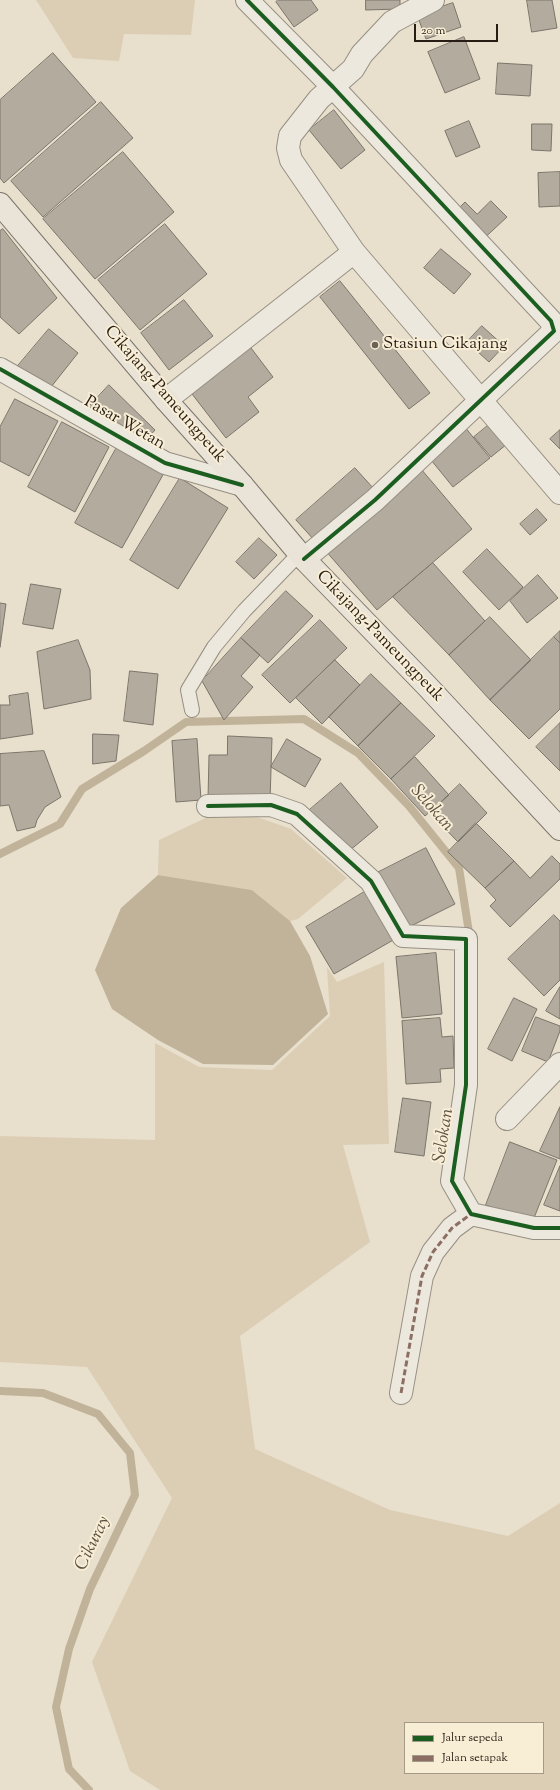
<!DOCTYPE html>
<style>
body{margin:0}
#map{position:relative;width:560px;height:1790px;overflow:hidden;background:#e8dfcc;font-family:"Sorts Mill Goudy",serif}
canvas{display:block}
.legend{position:absolute;left:404px;top:1722px;width:140px;height:52px;box-sizing:border-box;background:#f8edd5;border:1px solid #a49a88;margin:0;padding:5px 7px;list-style:none;font-size:12px;color:#271d15}
.legend li{display:flex;align-items:center;gap:8px;height:20px}
.legend b{width:20px;border:1px solid #a49a88}
.scale{position:absolute;left:414px;top:24px;width:84px;height:18px;box-sizing:border-box;border:2px solid #271d15;border-top:0;padding-left:5px;font-size:12px;line-height:14px;white-space:nowrap;color:#271d15;-webkit-text-stroke:3px #f8edd5;paint-order:stroke}
</style>
<div id="map">
<canvas width="560" height="1790"></canvas>
<ul class="legend">
<li><b style="height:5px;background:#1b5e20"></b>Jalur sepeda</li>
<li><b style="height:5px;background:#8d6e63"></b>Jalan setapak</li>
</ul>
<div class="scale">20 m</div>
</div>
<script>
const context = document.querySelector('canvas').getContext('2d');
context.lineJoin = 'round';
function fillPath(path, color) { context.fillStyle = color; context.fill(path, 'evenodd'); }
function stroke(path, color, width, dash) { context.strokeStyle = color; context.lineWidth = width; context.lineCap = dash ? 'butt' : 'round'; context.setLineDash(dash || []); context.stroke(path); }
function drawText(font, color, halo, rows, align = 'center') {
  context.font = font + ' "Sorts Mill Goudy",serif'; context.lineWidth = 4; context.setLineDash([]); context.textBaseline = 'middle'; context.strokeStyle = halo; context.fillStyle = color; for (const [text, x, y, turn = 0] of rows) {
    context.save(); context.translate(x, y); context.rotate((+turn || 0) * Math.PI / 180); context.textAlign = isNaN(turn) ? turn : align; if (halo) context.strokeText(text, 0, 0); context.fillText(text, 0, 0); context.restore();
  }
}
const green = new Path2D(`
 M36 0H195L191 35 124 34 119 61 73 58Z
 M229 807 291 829 347 878 298 919 290 921 252 890 158 875 159 840Z
 M384 962 389 1144 343 1145 370 1242 240 1336 255 1449 390 1510 508 1536 560 1503V1790H160L130 1771 92 1662 172 1498 87 1367 0 1362V1136L155 1140V1043L199 1067 272 1070 330 1016 327 967 337 982ZM405 1723H543V1773H405Z`);
const water = new Path2D(`
 M158 875 252 890 290 921 310 956 328 1014 273 1065 203 1064 158 1040 112 1009 95 970 121 908Z`);
const stream = new Path2D(`
 M0 854 60 824 82 789 144 751 186 722 304 719 358 753 409 806 459 868 470 939
 M0 1391 43 1393 98 1414 130 1453 135 1495 90 1589 69 1649 56 1707 69 1769 89 1790`);
const building = new Path2D(`
 M278 0H311L318 10 294 27 276 2Z
 M366 0H400V9L366 10Z
 M527 0H552L557 28 532 32Z
 M453 3 461 27 426 39 417 15Z
 M464 37 480 79 445 93 428 52Z
 M53 53 96 102 4 183 0 178V100Z
 M498 63 532 65 530 96 496 94Z
 M101 102 133 138 43 217 11 181Z
 M334 110 365 150 341 169 309 130Z
 M469 121 480 147 456 157 445 131Z
 M532 124H552L551 151 532 150Z
 M123 152 174 212 95 279 43 219Z
 M560 172V206L539 207 538 173Z
 M491 201 507 217 479 243 453 214 465 202 477 214Z
 M165 224 207 274 140 330 98 280Z
 M3 229 57 298 19 334 0 317V231Z
 M441 249 471 274 454 294 424 268Z
 M340 281 430 393 409 409 320 297Z
 M184 300 213 336 169 370 141 333Z
 M482 326 504 346 489 362 467 342Z
 M49 329 78 353 47 392 17 367Z
 M248 344 273 377 248 397 259 412 226 438 189 390Z
 M109 385 155 430 141 446 87 409Z
 M15 399 58 421 29 476 0 461V427Z
 M62 422 109 447 75 512 28 487Z
 M490 424 507 444 491 457 474 437Z
 M464 426 490 458 453 487 427 455Z
 M560 430V449L550 439Z
 M117 447 164 473 122 548 75 523Z
 M355 468 374 489 315 541 296 520Z
 M421 469 472 529 377 610 325 550Z
 M180 478 228 508 178 589 130 560Z
 M537 509 547 520 530 535 520 524Z
 M259 538 277 555 254 579 236 562Z
 M487 549 523 587 499 610 463 572Z
 M433 563 485 621 449 655 393 597Z
 M538 575 558 598 527 623 510 601Z
 M31 584 61 589 53 629 23 624Z
 M286 591 313 616 268 663 241 638Z
 M0 603 6 604 0 647Z
 M490 617 531 660 490 700 449 655Z
 M320 620 347 648 290 703 262 675Z
 M560 631V643L554 637Z
 M554 637 560 643V709L529 739 490 700Z
 M241 638 260 655 241 676 253 687 224 720 202 681Z
 M78 640 90 670 91 699 44 709 37 652Z
 M335 660 360 685 322 724 296 698Z
 M130 671 158 674 153 725 124 721Z
 M371 674 401 703 358 746 329 717Z
 M28 693 33 734 0 739V705H10L9 696Z
 M401 703 435 736 391 779 358 746Z
 M560 723V771L536 747Z
 M93 734 119 735 116 761 93 764Z
 M228 736 272 738 270 801 208 799 209 755H227Z
 M197 739 201 800 176 802 172 741Z
 M287 739 321 759 305 787 271 767Z
 M44 751 61 797 45 807 37 820 35 827 17 831 9 805 0 806V754Z
 M415 757 449 795 425 816 391 779Z
 M341 783 378 827 343 856 306 813Z
 M460 784 487 813 458 842 430 813Z
 M476 823 514 861 485 888 448 852Z
 M426 848 455 904 403 930 373 875Z
 M552 856 560 864V879L510 927 490 906 496 900 485 888 514 861 530 878Z
 M366 891 395 939 334 974 306 927Z
 M554 915 560 921V980L544 996 508 959Z
 M436 953 442 1014 402 1018 396 957Z
 M560 987V1019L546 1011Z
 M514 998 537 1009 512 1061 488 1049Z
 M536 1017 560 1026V1031L548 1062 522 1051Z
 M440 1018 442 1037 453 1036 454 1068 440 1069 441 1082 406 1084 402 1021Z
 M403 1098 431 1102 424 1156 395 1152Z
 M560 1107V1159L540 1151Z
 M510 1142 557 1160 532 1223 486 1205Z
 M560 1166V1211L544 1205Z`);
const lane = new Path2D(`
 M192 710 188 690 214 647 244 611 300 553`);
const street = new Path2D(`
 M247 0 333 87 551 321 554 331 375 500 304 559
 M433 0 392 22 362 54 353 69 319 99 290 136 288 148 291 160 354 252 560 493
 M0 369 165 463 242 485
 M166 400 354 252
 M208 806 271 805 297 814 371 881 403 936 466 939V1085L452 1181 471 1214 534 1228H560
 M507 1119 560 1064
 M401 1393 422 1276 433 1252 452 1228 471 1214`);
const primary = new Path2D(`
 M0 204 166 400 242 485 304 559 427 686 560 829`);
const quiet = new Path2D(`
 M401 1393 422 1276 433 1252 452 1228 471 1214`);
const cycleway = new Path2D(`
 M247 0 333 87 551 321 554 331 375 500 304 559
 M0 369 165 463 242 485
 M208 806 271 805 297 814 371 881 403 936 466 939V1085L452 1181 471 1214 534 1228H560`);
const markers = [
 [375,345,4,"#6b6155"]
];
const poiNames = [
 ["Stasiun Cikajang",383,345]
];
const streetNames = [
 ["Cikajang-Pameungpeuk",164,395,49],
 ["Pasar Wetan",124,424,30],
 ["Cikajang-Pameungpeuk",379,637,46]
];
const waterNames = [
 ["Selokan",431,809,49],
 ["Selokan",445,1136,-81],
 ["Cikuray",94,1544,-64]
];
fillPath(green, '#dcceb5');
fillPath(water, '#c0b39a');
stroke(stream, '#c0b39a', 8);
fillPath(building, '#b2ab9e');
stroke(building, '#7b756b', 1);
stroke(lane, '#968f83', 16);
stroke(street, '#968f83', 24);
stroke(primary, '#7b756b', 24);
stroke(lane, '#ece8dd', 14);
stroke(street, '#ece8dd', 22);
stroke(primary, '#e9e3d8', 22);
stroke(quiet, '#8d6e63', 3, [6, 3]);
stroke(cycleway, '#1b5e20', 4);
for (const [x, y, r, color] of markers) { const dot = new Path2D(); dot.arc(x, y, r, 0, 2 * Math.PI); context.fillStyle = color; context.fill(dot); stroke(dot, '#f8edd5', 1.5); }
drawText('17px', '#271d15', '#f8edd5', poiNames, 'left');
drawText('17px', '#271d15', '#f8edd5', streetNames);
drawText('italic 18px', '#5d5142', '#f8edd5', waterNames);
</script>
